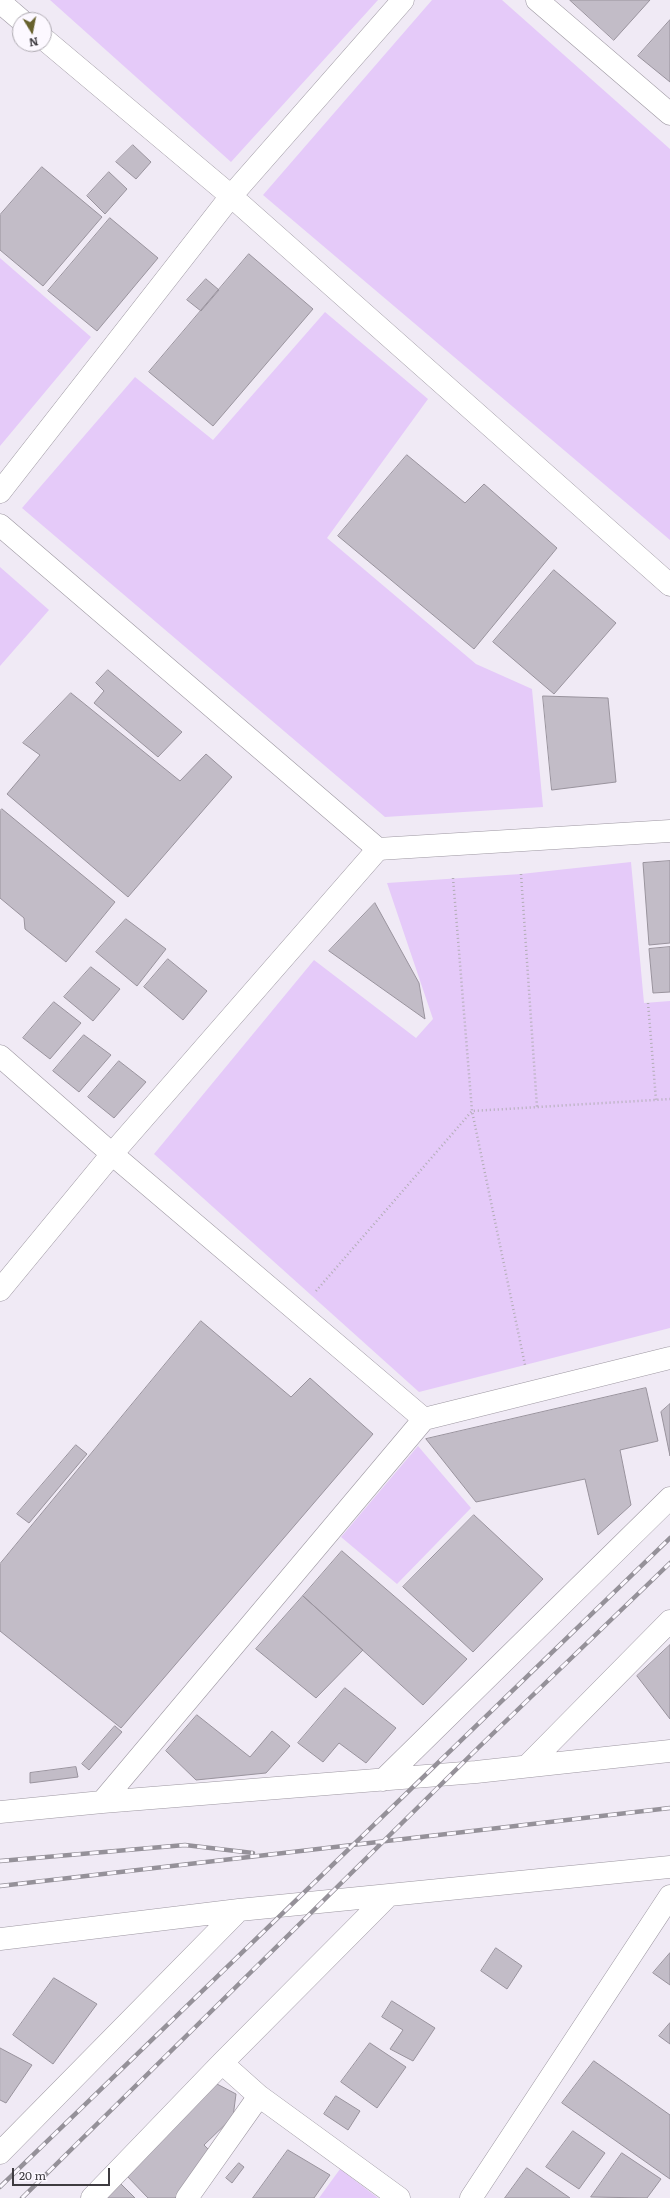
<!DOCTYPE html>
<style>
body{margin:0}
#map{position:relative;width:670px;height:2198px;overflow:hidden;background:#f0eaf5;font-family:Literata,serif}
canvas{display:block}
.north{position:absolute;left:12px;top:12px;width:40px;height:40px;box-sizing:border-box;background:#fcf8ff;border:1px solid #b0acb3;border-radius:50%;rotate:170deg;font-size:11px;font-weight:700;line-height:16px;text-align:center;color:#3e3b40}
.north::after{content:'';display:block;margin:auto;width:14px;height:18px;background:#67612d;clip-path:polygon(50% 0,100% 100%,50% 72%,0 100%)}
.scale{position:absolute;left:12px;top:2168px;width:98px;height:18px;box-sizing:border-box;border:2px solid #3e3b40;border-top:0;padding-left:5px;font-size:12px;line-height:14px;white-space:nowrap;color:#3e3b40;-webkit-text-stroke:3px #fcf8ff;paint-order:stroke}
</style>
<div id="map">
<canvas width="670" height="2198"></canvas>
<div class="north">N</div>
<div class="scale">20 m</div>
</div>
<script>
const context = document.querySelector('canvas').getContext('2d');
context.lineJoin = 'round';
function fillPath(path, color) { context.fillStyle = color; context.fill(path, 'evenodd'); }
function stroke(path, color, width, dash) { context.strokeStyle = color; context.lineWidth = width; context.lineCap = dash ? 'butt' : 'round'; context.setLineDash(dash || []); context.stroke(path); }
const green = new Path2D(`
 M50 0H378L231 162Z
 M432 0H502L670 149V540L263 195Z
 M0 258 91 337 0 446Z
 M325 312 428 399 327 538 476 664 532 689 543 807 385 817 22 508 135 377 213 440Z
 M0 567 49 610 0 666Z
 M631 862 644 1003 670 1001V1328L419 1392 154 1154 314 960 416 1038 433 1019 387 883 521 874Z
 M418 1446 471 1508 397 1584 341 1537Z
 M340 2169 378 2198H319Z`);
const building = new Path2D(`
 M570 0H650L614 40Z
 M670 20V82L638 56Z
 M133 145 151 162 136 179 116 162Z
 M42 167 102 217 43 286 0 250V215Z
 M109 172 127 189 105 214 87 196Z
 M110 218 158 258 97 331 48 291Z
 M249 254 313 309 213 426 149 372Z
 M206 279 219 290 201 311 187 300Z
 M407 455 465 503 484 484 557 548 474 649 338 536Z
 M554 570 616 623 554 694 493 642Z
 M108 670 182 732 158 757 94 703 104 691 96 683Z
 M71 693 180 781 206 754 232 777 128 897 7 794 40 755 23 743Z
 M543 696 608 698 616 782 552 790Z
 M2 809 115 902 66 962 25 929 24 918 0 898V811Z
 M670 861V943L649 945 643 863Z
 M375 903 419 983 425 1019 329 951Z
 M126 919 166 949 137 986 96 952Z
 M670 947V992L653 993 649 949Z
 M168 959 207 991 183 1020 144 987Z
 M91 967 120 989 93 1021 64 997Z
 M54 1002 81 1023 50 1059 23 1038Z
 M84 1035 111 1055 79 1092 53 1071Z
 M119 1061 146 1082 114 1118 88 1097Z
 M201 1321 291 1397 310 1378 373 1434 121 1728 0 1631V1564Z
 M646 1388 658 1441 620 1450 631 1505 598 1535 585 1479 476 1502 426 1439Z
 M670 1404V1456L661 1412Z
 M76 1445 87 1454 29 1523 17 1514Z
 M474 1515 543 1579 473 1652 403 1587Z
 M342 1551 467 1659 423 1705 303 1596Z
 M303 1596 363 1650 316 1698 256 1649Z
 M670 1645V1719L637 1676Z
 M345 1688 396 1728 366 1763 339 1743 323 1762 298 1743Z
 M197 1715 250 1757 272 1731 290 1746 266 1773 196 1780 166 1751Z
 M115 1726 122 1732 89 1770 82 1764Z
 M76 1767 78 1777 30 1783V1773Z
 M496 1948 522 1966 507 1989 481 1971Z
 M670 1953V1985L653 1973Z
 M54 1978 97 2004 53 2064 13 2035Z
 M392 2001 435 2028 413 2061 390 2049 403 2030 382 2017Z
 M670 2023V2044L659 2036Z
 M370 2043 406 2067 377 2108 341 2082Z
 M0 2048 32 2065 6 2103 0 2100Z
 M594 2061 670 2115V2179L562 2103Z
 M215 2083 236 2094 233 2117 204 2145 210 2151 182 2191 175 2198H148L126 2175Z
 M336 2096 360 2111 348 2130 324 2114Z
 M573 2131 605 2153 579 2189 546 2167Z
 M288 2150 330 2175 314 2198H253Z
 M622 2153 661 2179 647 2198 591 2197Z
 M239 2163 244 2167 232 2183 226 2178Z
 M527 2168 570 2198H505Z
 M120 2183 135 2198H107Z`);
const path = new Path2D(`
 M521 874 537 1107
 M453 878 472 1111 525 1365
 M648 1003 656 1100
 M316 1291 472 1111 670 1099`);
const minor = new Path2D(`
 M537 0 670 114
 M0 2 21 20
 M44 39 231 196 670 585
 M0 492 231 196 403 0
 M0 1056 112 1154 424 1419
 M0 1290 112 1154 378 849
 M527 1766 670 1621
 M383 1780 670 1498
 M102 1802 424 1419 670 1358
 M0 1812 102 1802 476 1772 670 1751
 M0 1939 239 1910 670 1867
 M222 2063 259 2096 399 2198
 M0 2153 239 1910
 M92 2198 222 2063 388 1896
 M187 2198 259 2096
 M471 2198 670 1896`);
const tertiary = new Path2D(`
 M0 525 378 849 670 831`);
const rail = new Path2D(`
 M0 1861 185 1845 253 1853
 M0 1886 670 1808
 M0 2187 670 1538
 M22 2198 479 1747 670 1563`);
fillPath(green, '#e5caf9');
fillPath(building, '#c2bcc7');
stroke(building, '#99939d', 1);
stroke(minor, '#9d97a1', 23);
stroke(tertiary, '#9d97a1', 23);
stroke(path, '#b2adb6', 2.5, [1, 3]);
stroke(minor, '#fff', 22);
stroke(tertiary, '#fff', 22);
stroke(rail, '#959199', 4.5);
stroke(rail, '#fcf8ff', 3, [9]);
</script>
